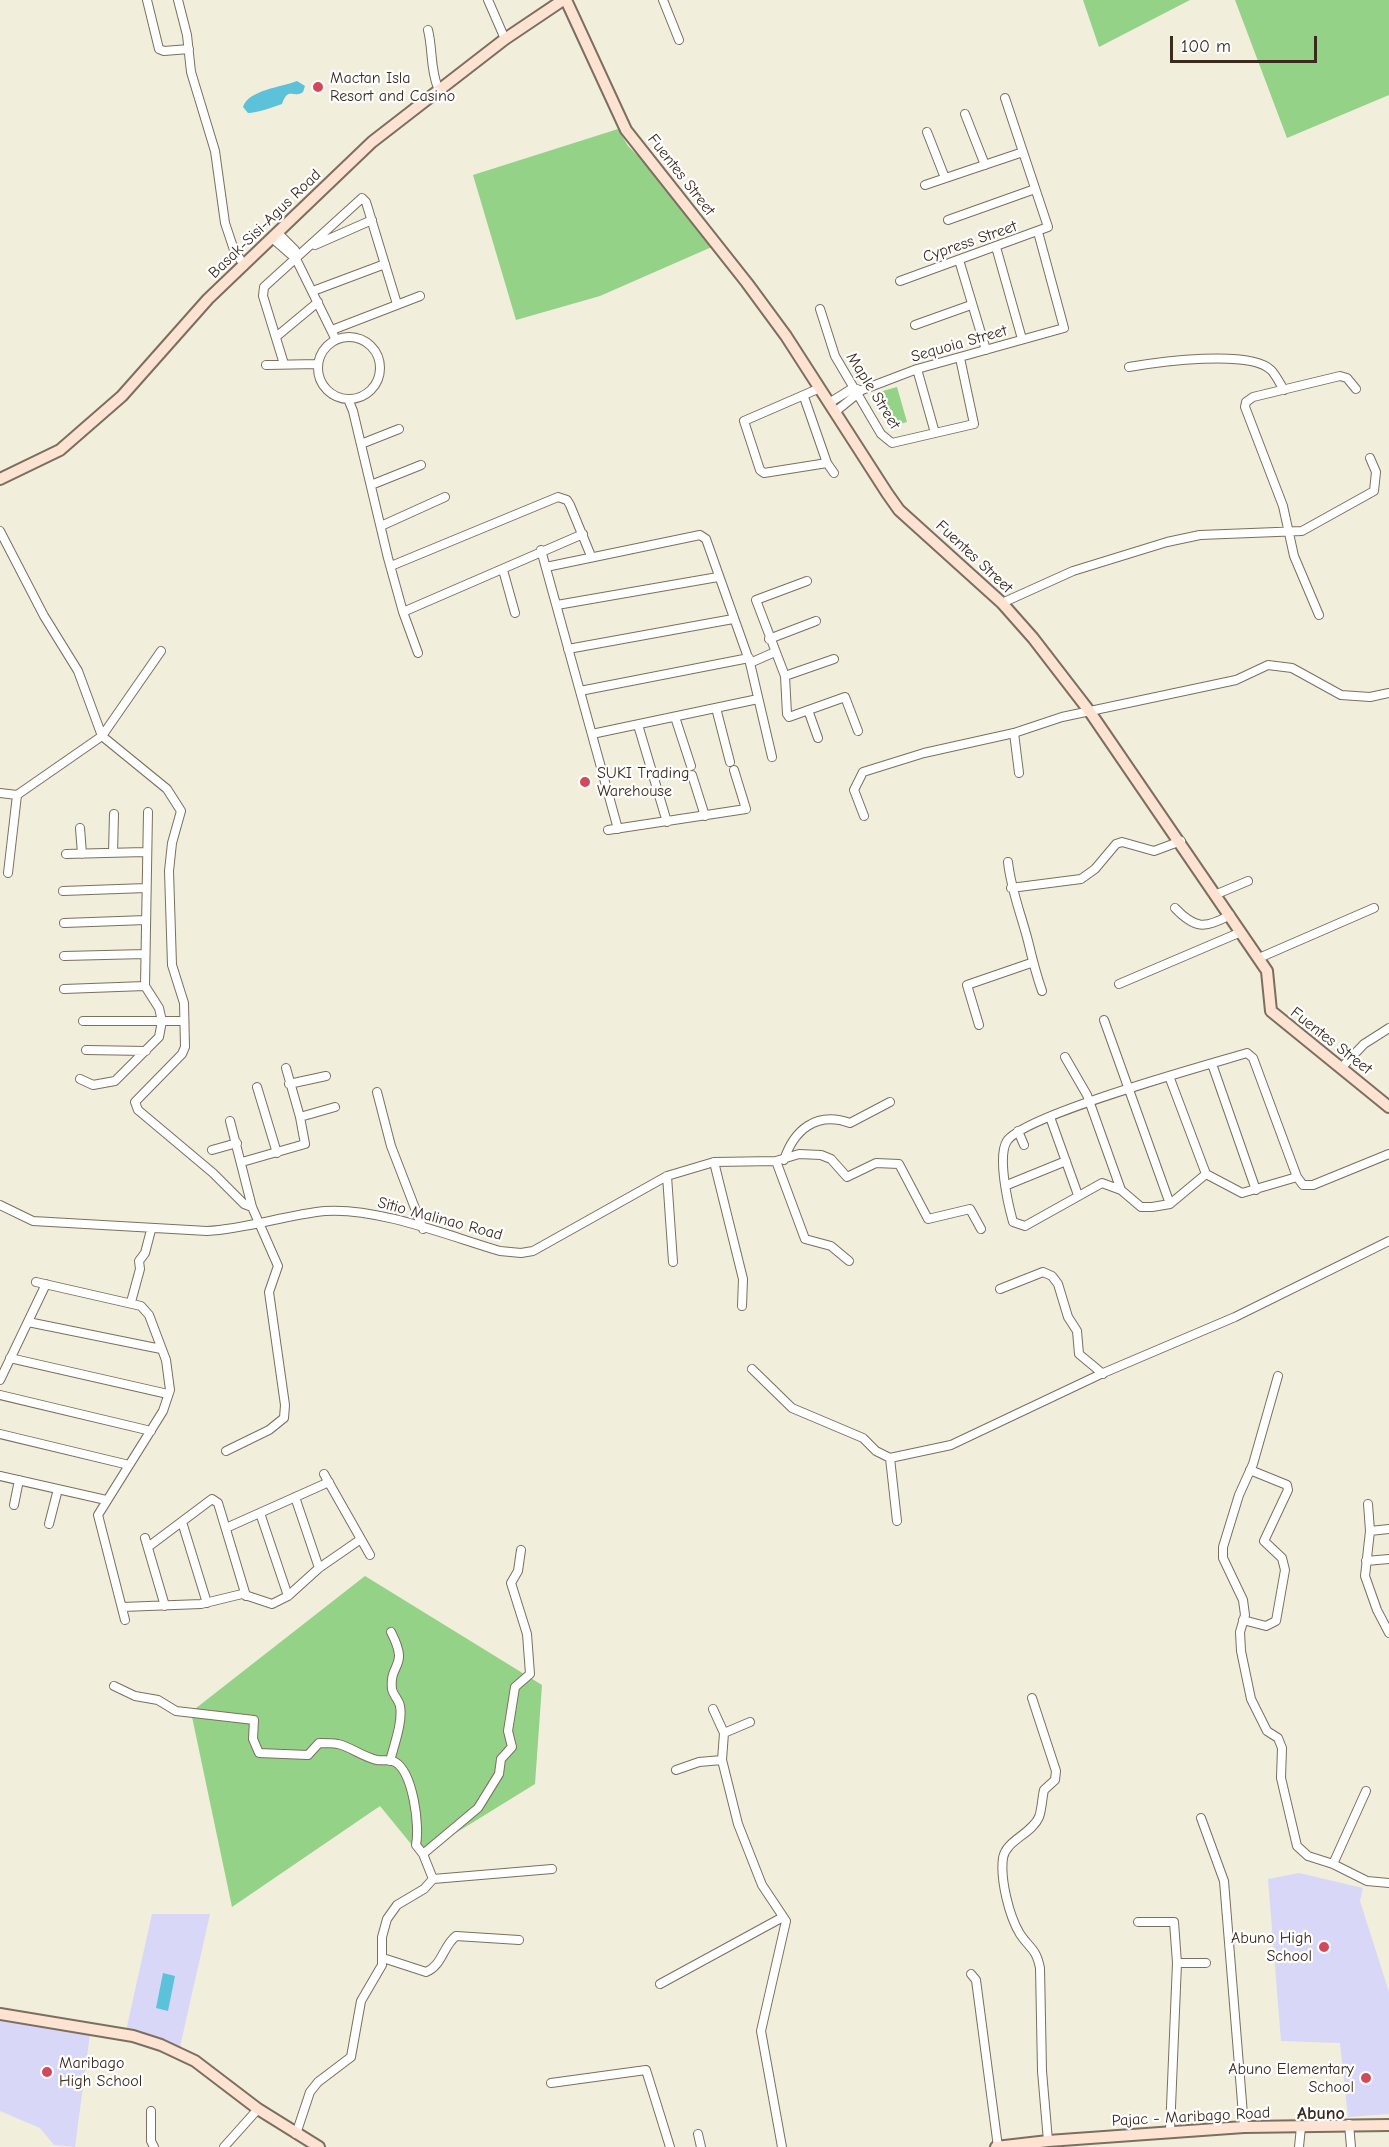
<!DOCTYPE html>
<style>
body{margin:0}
#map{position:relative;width:1389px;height:2147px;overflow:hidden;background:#f1eedb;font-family:"Comic Neue",sans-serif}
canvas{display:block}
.scale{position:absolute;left:1170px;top:36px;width:147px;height:27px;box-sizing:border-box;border:3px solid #3b2a1e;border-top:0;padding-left:8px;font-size:18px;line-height:21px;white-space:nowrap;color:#3b2a1e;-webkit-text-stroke:4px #fff;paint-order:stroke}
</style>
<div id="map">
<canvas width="1389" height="2147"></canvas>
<div class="scale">100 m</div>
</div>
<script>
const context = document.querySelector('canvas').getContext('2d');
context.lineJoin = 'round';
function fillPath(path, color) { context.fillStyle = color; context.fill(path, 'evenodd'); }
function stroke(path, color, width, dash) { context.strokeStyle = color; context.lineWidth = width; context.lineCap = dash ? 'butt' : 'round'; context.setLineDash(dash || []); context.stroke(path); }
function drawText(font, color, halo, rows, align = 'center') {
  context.font = font + ' "Comic Neue",sans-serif'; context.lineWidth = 4.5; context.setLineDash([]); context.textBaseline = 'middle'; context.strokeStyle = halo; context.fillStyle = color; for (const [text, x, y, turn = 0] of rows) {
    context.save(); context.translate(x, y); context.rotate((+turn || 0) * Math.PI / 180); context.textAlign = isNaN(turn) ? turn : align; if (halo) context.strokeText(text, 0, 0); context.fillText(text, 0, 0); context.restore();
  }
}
const built = new Path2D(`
 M1299 1873 1363 1888 1360 1901 1389 1992V2114L1348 2117 1340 2043 1281 2041 1268 1879Z
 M152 1914H210L180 2047 166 2040 126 2031Z
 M0 2019 90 2034 75 2147 54 2145 40 2128 0 2111Z`);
const green = new Path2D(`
 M1083 0H1190L1099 47Z
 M1235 0H1389V95L1287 138Z
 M618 129 628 146 657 175 714 246 600 296 516 320 473 175Z
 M897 387 907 422 889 427 879 392Z
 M365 1576 542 1685 535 1784 420 1855 380 1806 232 1907 191 1712Z`);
const water = new Path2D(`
 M297 81 305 86 303 92C294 99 288 86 282 104 273 107 257 113 248 113L243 107C248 90 282 87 297 81Z
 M163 1973 175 1976 168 2011 156 2008Z`);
const street = new Path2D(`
 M147 0 159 49 164 51 189 49
 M178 0 187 35 191 72 215 151 225 223 234 250 244 265
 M488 0 505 39
 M663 0 679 40
 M428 30C433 50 430 69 438 88
 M965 114 985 165
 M927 132 945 178
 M925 185 1023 152
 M948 220 1035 189
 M278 233 295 250 296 259 336 340
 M272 238 296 259
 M315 245 372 220
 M996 247 1022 339
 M959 260 986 350
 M900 281 1048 227 1005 98
 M313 291 385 264
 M820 309 835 356 881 434 892 443 974 424 960 358
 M915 325 971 305
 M332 330 420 296
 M276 337 318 302
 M318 368a31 31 0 1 1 62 0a31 31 0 1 1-62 0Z
 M284 364 263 296 264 287 362 198 366 202 397 304
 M266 365 318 364
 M1129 367C1158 362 1250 349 1271 370 1276 375 1280 384 1284 390
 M917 369 935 433
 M820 388 744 421 760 470 764 473 827 463
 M804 397 827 463 834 473
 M348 399 353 411 388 558 403 612 418 653
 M829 403 853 388 857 389
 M835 412 862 390 917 369 1064 328 1038 232
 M361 444 399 429
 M371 485 421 465
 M381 526 445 497
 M0 531 44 616 78 671 102 736 167 789 181 811 172 843 169 871 172 965 184 1003 185 1047 182 1054 135 1102 138 1110 213 1173 244 1204 252 1207
 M541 550 618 829
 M391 566 558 497 567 500 570 505 591 556
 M546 567 700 535 706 539 750 663 772 757
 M503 570 515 613
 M807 581 756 600 785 676 787 714 789 717 845 697 858 731
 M1002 603 1073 571 1167 542 1200 535 1302 531 1374 491 1376 472 1370 458
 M557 605 718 577
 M403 612 583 534
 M1319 615 1294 556 1283 506 1245 407 1246 402 1253 397 1340 376 1347 378 1356 389
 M769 639 816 621
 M568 649 733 619
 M750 663 775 652
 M785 676 834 659
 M580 691 749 658
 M716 708 730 762
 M808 710 818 738
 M675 717 691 766
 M638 725 667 822
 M1014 733 1019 773
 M592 734 758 699
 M692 775 705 816
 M0 793 17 795 102 736 161 651
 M864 816 854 790 863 772 924 753 1014 733 1062 717 1236 680 1268 665 1292 668 1341 695 1370 697 1389 693
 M80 828 82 854
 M608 830 746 809 734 770
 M113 853 114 814
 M66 854 145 852
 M1008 862C1011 890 1021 914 1028 941 1032 958 1036 974 1042 991
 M8 873 17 795
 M1011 888 1081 879 1095 869 1116 844 1122 842 1154 851 1181 841
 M63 891 146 888
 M1217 894 1248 881
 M1175 908C1195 929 1205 929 1230 915
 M64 923 146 920
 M64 956 145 954
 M1259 958 1374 908
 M1119 984 1241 932
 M64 989 145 986
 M1104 1020 1170 1204
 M83 1021H184
 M979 1025 967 985 1031 963
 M86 1050 146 1051
 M1065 1057 1087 1095 1121 1190
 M1212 1064 1256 1190
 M1342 1067 1364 1044 1389 1028
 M1169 1076 1206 1174
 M80 1079 93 1085 115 1081 159 1037 162 1021 159 1008 145 986 148 812
 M289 1084 326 1076
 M257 1087 277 1153
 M377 1092 391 1146 423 1229
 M300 1117 335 1107
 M1050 1117 1078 1195
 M1018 1131 1024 1145
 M212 1150 237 1143
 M784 1160C794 1130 816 1111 850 1123L890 1102
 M776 1161 805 1239 831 1246 849 1261
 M242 1162 305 1144 300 1117 286 1068
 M714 1162 743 1279 742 1306
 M667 1176 673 1262
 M1297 1177 1242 1193 1206 1174 1170 1204 1152 1207H1141L1121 1190 1102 1183 1025 1226 1013 1222C1008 1204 997 1156 1007 1141 1024 1115 1207 1065 1247 1053L1253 1058 1297 1177 1303 1185H1313L1389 1154
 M1007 1185 1066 1161
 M0 1205 33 1221 207 1231C247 1229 285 1215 325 1211 377 1207 449 1236 500 1251L521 1253 533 1251 667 1176 714 1162 776 1161 799 1154 821 1155 831 1159 847 1177 876 1163 899 1164 928 1219 970 1209 981 1229
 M36 1282 141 1306 149 1315 166 1360 170 1390 163 1411 98 1515 125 1620
 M1000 1289 1043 1272 1052 1276 1058 1284 1068 1317 1077 1331 1079 1354 1103 1374
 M131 1302 140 1269 139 1261 145 1253 151 1230
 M28 1322 161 1349
 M10 1358 168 1394
 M752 1369 792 1408 863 1438 876 1451 890 1458 951 1445 1101 1374 1235 1317 1389 1241
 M1278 1376 1253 1464 1239 1495 1223 1547V1558L1243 1600 1245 1615 1240 1632 1241 1651 1251 1699 1267 1731 1278 1738 1282 1748 1281 1778 1297 1846 1308 1856 1333 1864 1367 1881 1389 1883
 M0 1380 46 1284
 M0 1395 151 1431
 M0 1434 129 1465
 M226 1451 269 1430 284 1418 285 1405 269 1292 278 1266 252 1207 230 1121
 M890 1458 897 1521
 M324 1474 370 1555
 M0 1476 106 1500
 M295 1497 319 1568
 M1368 1504 1370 1531 1365 1576 1377 1610 1389 1633
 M14 1505 19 1480
 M260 1513 288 1596
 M182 1522 207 1603
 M49 1524 58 1489
 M226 1528 329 1482
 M1370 1531 1389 1529
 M145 1538 165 1606
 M148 1547 212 1499 218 1503 246 1596
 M1366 1561 1389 1559
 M122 1607 201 1604 242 1594 272 1604 288 1596 319 1568 361 1539
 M1243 1620 1266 1626 1276 1621 1285 1570 1282 1558 1264 1541 1288 1490 1287 1485 1250 1470
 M114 1686 135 1696 158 1700 176 1711 254 1720 253 1739 259 1753 308 1755 319 1743C325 1743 332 1743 338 1744 351 1747 363 1757 377 1760 382 1761 390 1759 395 1762 413 1772 420 1826 416 1845L423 1854
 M1032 1698 1056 1771 1055 1780 1044 1790C1042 1798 1042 1809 1039 1817 1032 1834 1006 1840 1003 1858 1000 1879 1009 1916 1020 1934 1030 1949 1036 1948 1040 1968L1042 2071 1048 2141
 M713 1709 724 1733 722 1760 738 1824 762 1885 786 1921 761 2031 782 2147
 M724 1733 750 1722
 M390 1761C394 1745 403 1722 400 1706 399 1700 393 1695 392 1689 389 1661 410 1669 391 1632
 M676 1770 699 1762 722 1760
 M1201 1818 1224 1881 1244 2127
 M1333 1864 1366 1791
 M433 1879 423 1854 478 1808 499 1774 501 1759 512 1747 508 1731 515 1687 530 1674 527 1634 511 1583 518 1571 521 1550
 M1138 1922H1174L1177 1963 1170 2131
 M383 1958 426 1972C442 1966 443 1946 456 1936L519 1940
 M1177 1963H1206
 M971 1974 976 1980 998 2147
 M660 1984 783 1917
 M551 2083 646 2070 670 2147
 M151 2111V2141L154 2147
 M1349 2124 1351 2147
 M296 2134 310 2092 318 2082 351 2057 361 2001 382 1965V1937L387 1919 397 1905 424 1889 433 1879 552 1869
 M698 2134 701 2147
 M224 2147 258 2109
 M1299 2147 1301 2127`);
const secondary = new Path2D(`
 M566 0 626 130 747 283 786 336 887 493 899 510 1002 603 1033 638 1090 712 1267 971 1271 1011 1389 1107
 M0 479 60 450 122 396 208 299 372 142 505 39 563 0
 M0 2014 133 2036 161 2045 195 2061 258 2109 319 2147
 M996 2147 1048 2141 1244 2127 1389 2125`);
const markers = [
 [318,87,6,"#d1495b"],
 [585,782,6,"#d1495b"],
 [1324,1947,6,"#d1495b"],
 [47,2072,6,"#d1495b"],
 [1366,2078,6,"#d1495b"]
];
const poiNames = [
 ["Mactan Isla",330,78],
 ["Resort and Casino",330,96],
 ["SUKI Trading",597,773],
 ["Warehouse",597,791],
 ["Abuno High",1312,1938,"right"],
 ["School",1312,1956,"right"],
 ["Maribago",59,2063],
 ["High School",59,2081],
 ["Abuno Elementary",1354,2069,"right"],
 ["School",1354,2087,"right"]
];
const streetNames = [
 ["Fuentes Street",681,175,52],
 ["Basak-Sisi-Agus Road",265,224,-44],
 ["Cypress Street",970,242,-19],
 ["Sequoia Street",959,344,-16],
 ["Maple Street",873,391,58],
 ["Fuentes Street",974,557,43],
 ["Fuentes Street",1331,1041,38],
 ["Sitio Malinao Road",440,1219,15],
 ["Pajac - Maribago Road",1191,2117,-3]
];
const neighbourhoodNames = [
 ["Abuno",1321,2114]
];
fillPath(built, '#d8d7f8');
fillPath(green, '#94d287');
fillPath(water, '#5cc2d9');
stroke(street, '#7b6f60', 10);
stroke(secondary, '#7b6f60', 14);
stroke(street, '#fff', 8);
stroke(secondary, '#fee3d2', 10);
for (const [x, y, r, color] of markers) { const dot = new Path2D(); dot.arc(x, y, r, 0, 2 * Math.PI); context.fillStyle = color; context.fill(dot); stroke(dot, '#fff', 2); }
drawText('16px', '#3b2a1e', '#fff', poiNames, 'left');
drawText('16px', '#3b2a1e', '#fff', streetNames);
drawText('bold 18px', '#3b2a1e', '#fff', neighbourhoodNames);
</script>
